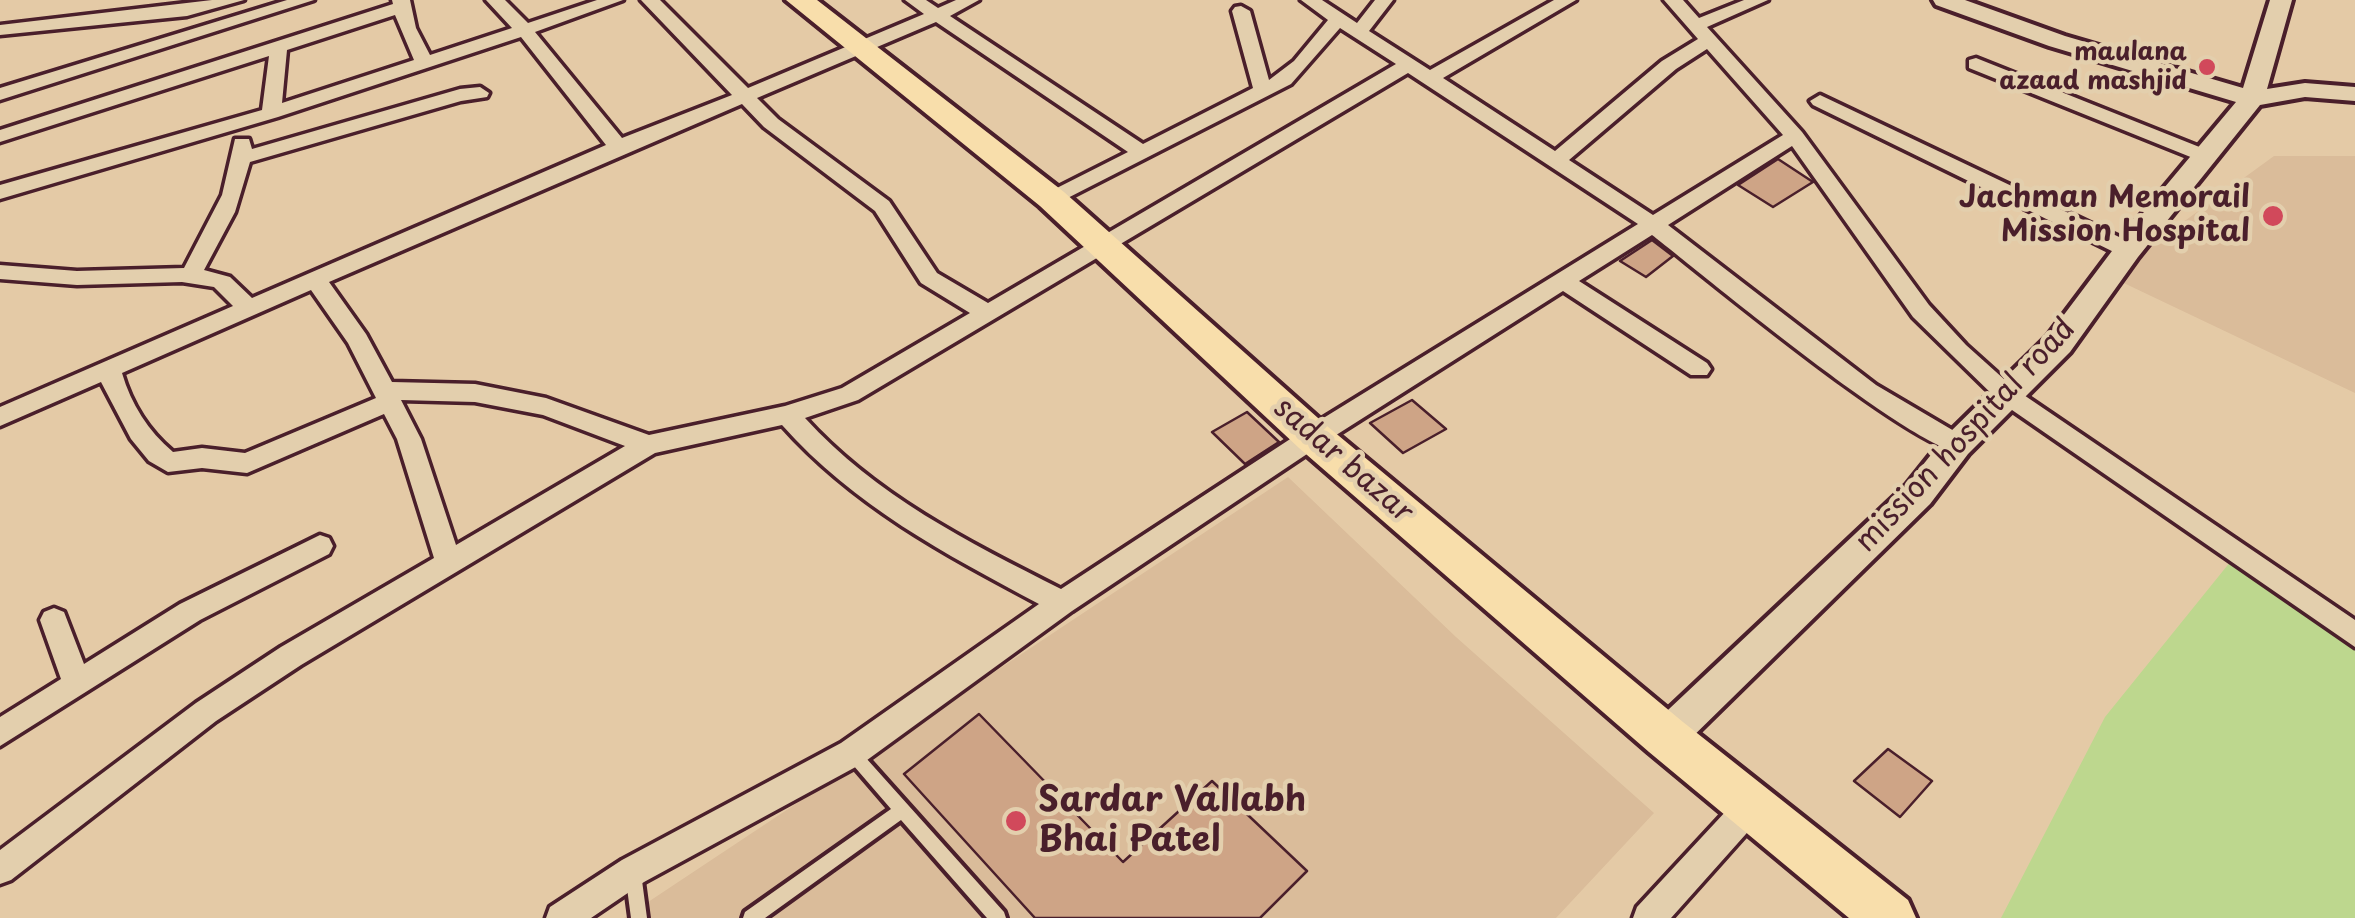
<!DOCTYPE html>
<style>
body{margin:0}
canvas{display:block;background:#e4caa6}
</style>
<canvas width="2355" height="918"></canvas>
<script>
const context = document.querySelector('canvas').getContext('2d');
context.lineJoin = 'round';
function fillPath(path, color) { context.fillStyle = color; context.fill(path, 'evenodd'); }
function stroke(path, color, width, dash) { context.strokeStyle = color; context.lineWidth = width; context.lineCap = dash ? 'butt' : 'round'; context.setLineDash(dash || []); context.stroke(path); }
function drawText(font, color, halo, rows, align = 'center') {
  context.font = font + ' "Playpen Sans",sans-serif'; context.lineWidth = 9; context.setLineDash([]); context.textBaseline = 'middle'; context.strokeStyle = halo; context.fillStyle = color; for (const [text, x, y, turn = 0] of rows) {
    context.save(); context.translate(x, y); context.rotate((+turn || 0) * Math.PI / 180); context.textAlign = isNaN(turn) ? turn : align; if (halo) context.strokeText(text, 0, 0); context.fillText(text, 0, 0); context.restore();
  }
}
const built = new Path2D(`
 M2274 156H2355V393L2109 276Z
 M1288 477 1456 637 1654 813 1556 918H624Z`);
const green = new Path2D(`
 M2235 556 2355 631V918H2001L2105 717Z`);
const building = new Path2D(`
 M1778 159 1813 182 1773 207 1738 185Z
 M1652 240 1673 256 1646 277 1620 261Z
 M1412 400 1446 429 1403 453 1370 423Z
 M1247 412 1279 442 1245 464 1212 432Z
 M979 714 1123 862 1212 781 1307 871 1260 918H1035L904 774Z
 M1888 749 1932 781 1900 817 1854 781Z`);
const service = new Path2D(`
 M852 746 857 748 1004 912 1006 918H987L901 820 765 918H743L745 912 891 809 847 758 845 753 847 748Z
 M633 865 639 868 641 873 647 918H631L625 873 627 868Z`);
const minor = new Path2D(`
 M212 0H244L187 16 0 35V25Z
 M287 0H314L0 100V88Z
 M392 0H410L416 28 430 55 512 28 486 0H505L528 23 597 0H623L535 32 622 138 732 95 641 0H660L748 88 924 14 905 0H926L938 8 956 0H979L950 16 1143 144 1253 88 1232 11 1235 7 1241 6 1250 11 1269 80 1294 61 1328 20 1301 0H1322L1357 23 1375 0H1393L1369 31 1430 70 1554 0H1576L1443 78 1555 151 1662 61 1698 39 1664 0H1683L1699 18 1744 0H1768L1707 27 1802 132 1929 305 1966 345 2015 389 2355 620V647L1999 401 1913 317 1792 146 1668 225 1876 385 1966 438 1969 445 1966 452C1928 463 1695 268 1652 235L1579 281 1707 363 1711 369 1707 375H1691L1563 291 1322 444 1072 611 863 763 644 882 591 918H546L550 907 622 860 841 743 1039 604C945 554 854 506 782 425L655 453 301 665 216 721 11 880 0 884V850L196 703 281 647 434 558 397 439 384 414 247 473 202 468 168 472 149 461 131 439 101 382 0 426V407L233 306 214 287 182 282 77 285 0 279V265L77 271 184 268 222 195 235 139H249L252 149 460 89 480 87 489 93 487 97 461 101 250 162 235 212 204 270 230 277 252 298 606 145 521 37 278 117 0 199V185L262 110 269 56 0 142V130L393 4ZM395 15 414 60 282 103 287 50ZM936 22 1128 152 1045 194 1042 199 1045 204 1052 206 1291 84 1340 28 1396 64 988 303 937 273 889 201 778 119 757 98ZM1707 49 1783 135 1653 215 1569 160 1676 69ZM1408 73 1638 224 1304 430 1061 589C968 542 876 496 805 418L858 400ZM742 104 764 127 875 211 921 283 970 313 842 388 785 406 649 435 546 398 475 384 392 382 366 334 329 282ZM311 290 348 343 376 398 245 453 202 448 173 452C148 431 131 404 122 373ZM401 400 475 402 543 415 625 446 456 545 421 439Z
 M1976 58 2212 152 2215 156 2205 162 2198 160 1969 68V60Z
 M1820 95 2136 245 2139 250 2136 255H2120L1813 105 1810 101Z
 M320 535 329 538 333 546 329 554 200 620 0 746V717L61 679 40 620 44 612 54 608 64 612 84 664 180 604Z
 M1751 792 1762 796 1766 806 1762 816 1671 918H1633L1637 907 1740 796Z`);
const tertiary = new Path2D(`
 M1933 0H1965L2065 36 2243 88 2270 0H2292L2267 89 2305 83 2355 87V101L2305 97 2260 105 2138 257 2070 352 1968 454 1930 504 1680 749 1666 754 1652 749 1647 737 1652 725 1906 486 1946 436 2048 336 2118 243 2236 102 2049 46 1936 5Z`);
const primary = new Path2D(`
 M786 0H817L1064 192 1327 426 1683 722 1908 900 1916 918H1849L1649 752 1299 448 1040 206Z`);
const markers = [
 [2207,67,10,"#d1495b"],
 [2273,216,12,"#d1495b"],
 [1016,821,12,"#d1495b"]
];
const farPoinames = [
 ["maulana",2187,53],
 ["azaad mashjid",2187,82]
];
const poiNames = [
 ["Jachman Memorail",2250,199],
 ["Mission Hospital",2250,233]
];
const streetNames = [
 ["mission hospital road",1966,436,-47],
 ["sadar bazar",1343,461,41]
];
const nearPoinames = [
 ["Sardar Vallabh",1038,801],
 ["Bhai Patel",1038,841]
];
fillPath(built, '#dabc9a');
fillPath(green, '#bdd78e');
fillPath(building, '#cea486');
stroke(building, '#4a1f2b', 2.5);
stroke(service, '#4a1f2b', 8);
stroke(minor, '#4a1f2b', 7);
stroke(tertiary, '#4a1f2b', 8);
stroke(primary, '#4a1f2b', 8);
fillPath(service, '#e3cfad');
fillPath(minor, '#e3cfad');
fillPath(tertiary, '#e3cfad');
fillPath(primary, '#f8deab');
for (const [x, y, r, color] of markers) { const dot = new Path2D(); dot.arc(x, y, r, 0, 2 * Math.PI); context.fillStyle = color; context.fill(dot); stroke(dot, '#e3cfad', 4); }
drawText('bold 25px', '#4a1f2b', '#e3cfad', farPoinames, 'right');
drawText('bold 30px', '#4a1f2b', '#e3cfad', poiNames, 'right');
drawText('30px', '#4a1f2b', '#e3cfad', streetNames);
drawText('bold 35px', '#4a1f2b', '#e3cfad', nearPoinames, 'left');
</script>
